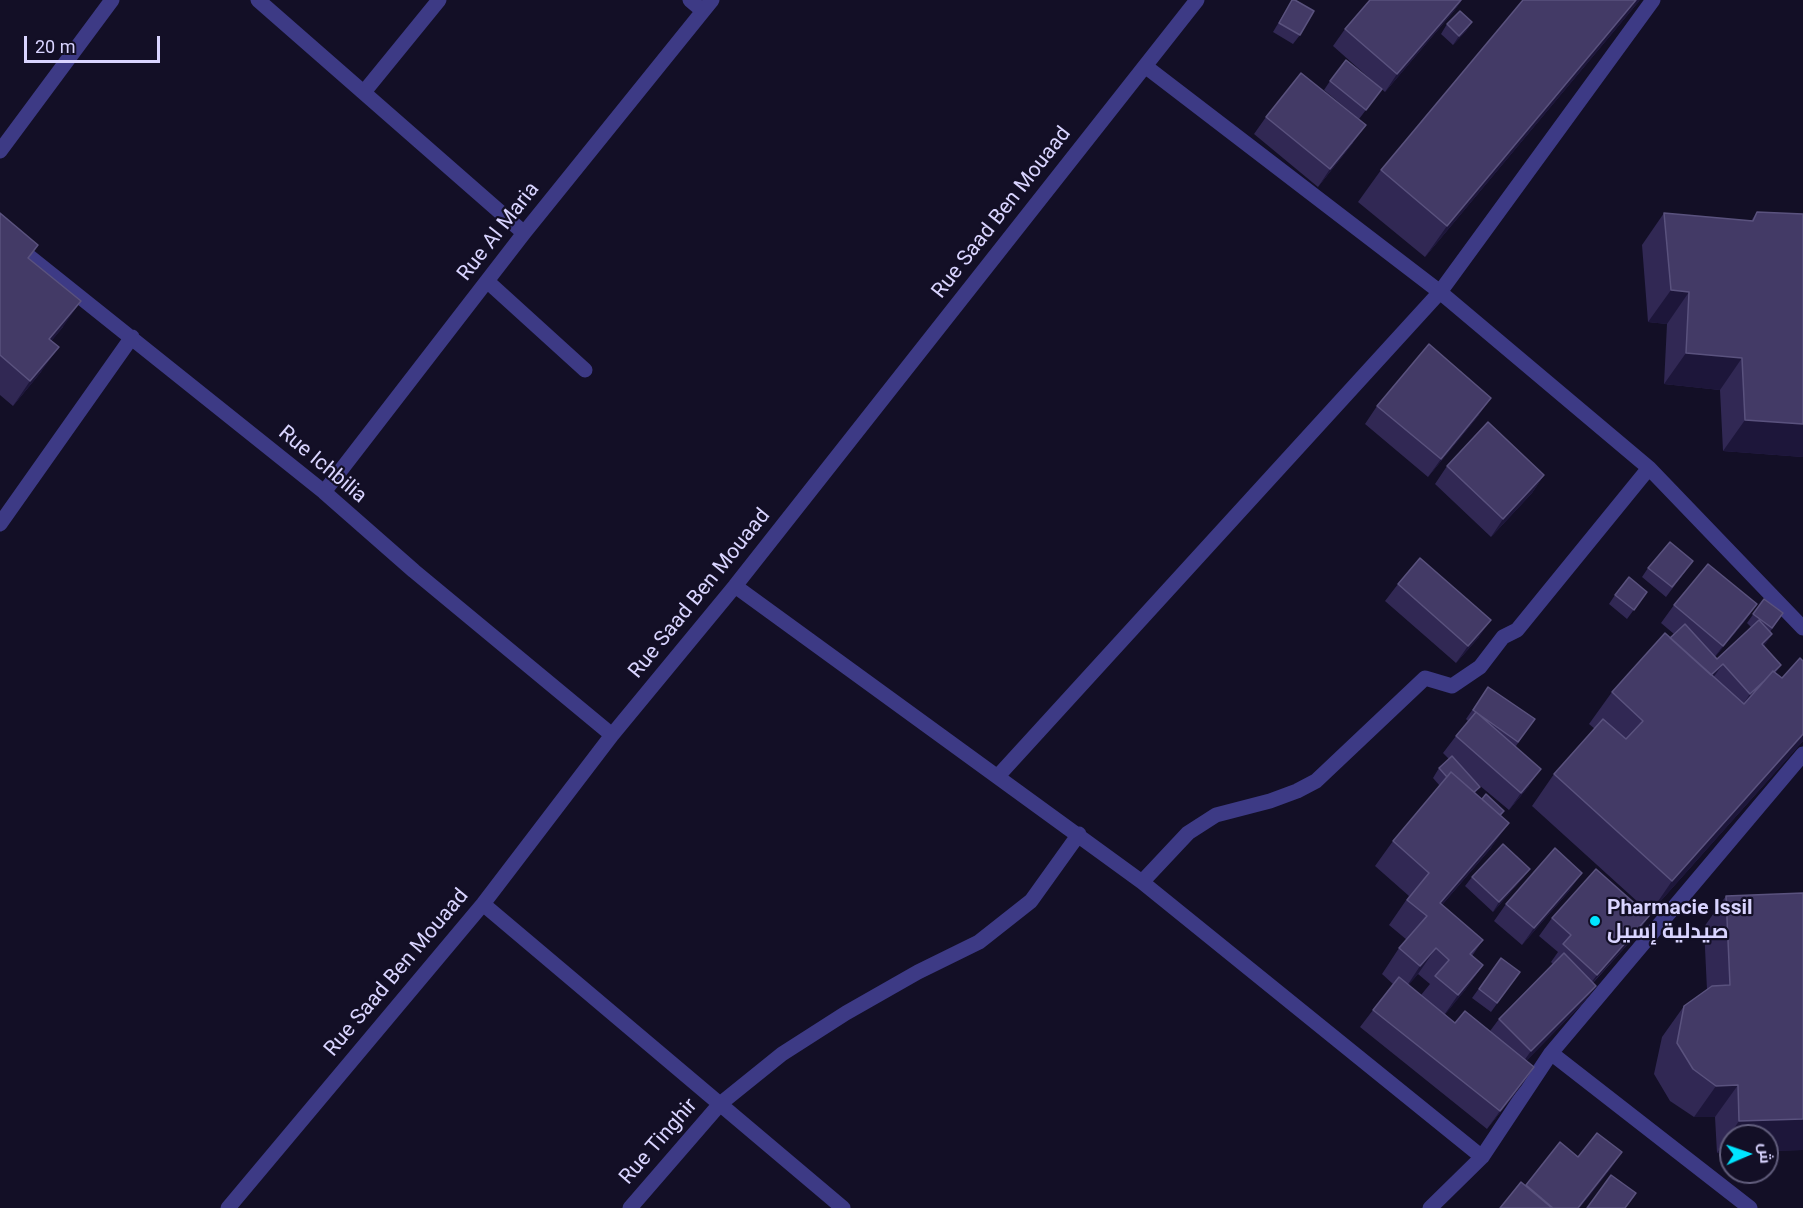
<!DOCTYPE html>
<meta charset="utf-8">
<style>
body{margin:0}
#map{position:relative;width:1803px;height:1208px;overflow:hidden;background:#130f26;font-family:Roboto,Cairo,sans-serif}
canvas{display:block}
.north{position:absolute;left:1719px;top:1124px;width:60px;height:60px;box-sizing:border-box;background:#130f26;border:2px solid #625e7d;border-radius:50%;rotate:88deg;font-size:16px;font-weight:700;line-height:24px;text-align:center;color:#d9d4ff}
.north::after{content:'';display:block;margin:auto;width:21px;height:27px;background:#00e5ff;clip-path:polygon(50% 0,100% 100%,50% 72%,0 100%)}
.scale{position:absolute;left:24px;top:36px;width:136px;height:27px;box-sizing:border-box;border:3px solid #d9d4ff;border-top:0;padding-left:8px;font-size:18px;line-height:21px;white-space:nowrap;color:#d9d4ff;-webkit-text-stroke:4px #130f26;paint-order:stroke}
</style>
<div id="map">
<canvas width="1803" height="1208"></canvas>
<div class="north">ش</div>
<div class="scale">20 m</div>
</div>
<script>
const context = document.querySelector('canvas').getContext('2d');
context.lineJoin = 'round';
function stroke(path, color, width, dash) { context.strokeStyle = color; context.lineWidth = width; context.lineCap = dash ? 'butt' : 'round'; context.setLineDash(dash || []); context.stroke(path); }
function fillPath(path, color) { context.fillStyle = color; context.fill(path, 'evenodd'); }
function drawText(font, color, halo, rows, align = 'center') {
  context.font = font + ' Roboto,Cairo,sans-serif'; context.lineWidth = 4.5; context.setLineDash([]); context.textBaseline = 'middle'; context.strokeStyle = halo; context.fillStyle = color; for (const [text, x, y, turn = 0] of rows) {
    context.save(); context.translate(x, y); context.rotate((+turn || 0) * Math.PI / 180); context.textAlign = isNaN(turn) ? turn : align; if (halo) context.strokeText(text, 0, 0); context.fillText(text, 0, 0); context.restore();
  }
}
const minor = new Path2D(`
 M258 0 524 233
 M690 0 703 11
 M1145 66 1440 292 1649 468 1803 628
 M364 92 439 0
 M0 151 112 0
 M0 233 324 492 414 571 612 735
 M487 281 585 370
 M324 492 524 233 712 0
 M0 524 132 337
 M735 586 1142 882 1482 1157
 M998 776 1440 292 1653 0
 M1142 882 1188 833 1216 815 1270 801 1297 791 1316 781 1425 678 1452 686 1480 667 1503 637 1517 630 1649 468
 M483 904 843 1208
 M1551 1053 1750 1208
 M228 1208 483 904 612 735 735 586 1197 0
 M630 1208 720 1104 782 1054 846 1013 918 972 979 942 1031 901 1079 834
 M1430 1208 1482 1157 1551 1053 1803 754`);
const wall = new Path2D(`
 M1292 0 1300 35 1293 44 1273 32Z
 M1370 0H1462L1454 11 1385 92 1333 46 1345 29Z
 M1640 0 1425 257 1358 202 1381 170Z
 M1472 22 1466 31 1453 45 1441 34 1447 24Z
 M1330 81 1382 89 1359 119 1324 90Z
 M1266 117 1353 143 1318 187 1254 134Z
 M1757 212 1803 214V457L1723 451 1720 390 1664 384 1667 324 1648 322 1642 245 1664 213 1751 221Z
 M0 213 29 258 63 327 51 341 41 372 13 406 0 395Z
 M1377 406 1479 415 1428 477 1365 424Z
 M1447 466 1544 475 1532 493 1491 537 1435 484Z
 M1693 561 1666 597 1642 577 1648 568Z
 M1398 584 1479 637 1456 663 1385 601Z
 M1647 592 1627 619 1609 604 1615 595Z
 M1764 599 1783 613 1770 632 1772 634 1764 646 1776 673 1782 678 1803 661V741L1650 913 1532 806 1554 774 1595 729 1589 724 1612 692 1674 634 1661 623 1674 605 1757 604 1744 622 1715 657 1717 659 1751 627 1747 623Z
 M1488 687 1535 719 1516 746 1529 786 1509 810 1473 780 1480 787 1475 793 1482 799 1504 811 1501 816 1491 848 1442 905 1483 940 1472 956 1483 965 1465 990 1445 1014 1455 1023 1490 1031 1499 1019 1553 964 1551 962 1558 952 1539 936 1552 918 1649 916 1637 934 1593 983 1596 986 1583 1003 1526 1061 1522 1085 1487 1129 1360 1027 1373 1010 1393 984 1382 974 1399 948 1407 940 1389 925 1409 896 1375 866 1393 841 1440 786 1433 778 1439 768 1449 759 1443 753 1456 736 1468 721 1466 719ZM1418 974 1430 984 1421 995 1408 985Z
 M1530 869 1523 878 1493 912 1465 886 1472 877Z
 M1570 890 1522 945 1494 921 1506 904Z
 M1726 896 1803 1150 1767 1151V1136H1731V1152L1717 1153 1715 1117H1694L1670 1101 1654 1074 1662 1037 1684 1006 1707 990 1704 927Z
 M1501 958 1520 972 1491 1012 1472 998Z`);
const shadedWall = new Path2D(`
 M1461 0H1462L1454 11 1385 92 1397 74Z
 M1636 0H1640L1425 257 1447 226Z
 M1472 22 1466 31 1453 45 1459 36Z
 M1366 125 1353 143 1318 187 1330 169Z
 M1671 290 1689 292 1667 324 1648 322Z
 M81 301 63 327 32 365 49 339Z
 M59 347 41 372 13 406 30 381Z
 M1686 353 1742 358 1720 390 1664 384Z
 M1491 398 1479 415 1428 477 1441 459Z
 M1745 420 1803 424V457L1723 451Z
 M1544 475 1532 493 1491 537 1503 519Z
 M1757 604 1744 622 1710 663 1723 646Z
 M1491 620 1479 637 1456 663 1468 646Z
 M1772 634 1760 652 1762 644Z
 M1723 664 1710 682H1704Z
 M1781 665 1769 683 1738 712 1750 694Z
 M1803 734V741L1650 913 1672 881Z
 M1541 769 1529 786 1509 810 1521 793Z
 M1509 823 1491 848 1422 928 1440 903Z
 M1530 869 1523 878 1493 912 1499 902Z
 M1582 873 1570 890 1522 945 1534 928Z
 M1649 916 1637 934 1584 992 1597 975Z
 M1436 948 1418 974 1403 992 1420 966Z
 M1483 965 1465 990 1440 1021 1458 995Z
 M1596 986 1583 1003 1518 1069 1531 1051Z
 M1534 1067 1522 1085 1487 1129 1500 1111Z
 M1738 1085 1715 1117H1694L1716 1086Z
 M1803 1119V1150L1767 1151V1136H1731V1152L1717 1153 1739 1121Z
 M1622 1152 1610 1170 1580 1208H1578Z`);
const building = new Path2D(`
 M1292 0H1295L1314 11 1300 35 1279 23Z
 M1370 0H1461L1397 74 1345 29Z
 M1523 0H1636L1447 226 1381 170Z
 M1460 11 1472 22 1459 36 1447 24Z
 M1346 60 1382 89 1366 110 1330 81Z
 M1301 73 1366 125 1330 169 1266 117Z
 M1757 212 1803 214V424L1745 420 1742 358 1686 353 1689 292 1671 290 1664 213 1753 221Z
 M0 213 38 245 28 258 81 301 49 339 59 347 30 381 0 355Z
 M1429 344 1491 398 1441 459 1377 406Z
 M1488 422 1544 475 1503 519 1447 466Z
 M1670 542 1693 561 1672 587 1648 568Z
 M1420 558 1491 620 1468 646 1398 584Z
 M1708 564 1757 604 1723 646 1674 605Z
 M1629 577 1647 592 1634 610 1615 595Z
 M1764 599 1783 613 1772 628 1753 614Z
 M1759 620 1772 634 1762 644 1781 665 1774 672 1773 671 1764 681 1750 694 1723 664 1711 675 1670 638 1685 624 1717 659Z
 M1665 633 1744 704 1773 671 1782 678 1800 658 1803 661V734L1672 881 1554 774 1603 719 1626 739 1643 721 1612 692Z
 M1488 687 1535 719 1518 742 1473 710Z
 M1476 712 1541 769 1521 793 1456 736Z
 M1452 756 1480 787 1474 792 1451 772 1447 777 1439 768Z
 M1451 772 1509 823 1440 903 1483 940 1470 954 1483 965 1458 995 1435 976 1449 960 1436 948 1420 966 1399 948 1427 916 1407 900 1429 873 1393 841Z
 M1486 794 1504 811 1500 815 1482 799Z
 M1503 844 1530 869 1499 902 1472 877Z
 M1555 848 1582 873 1534 928 1506 904Z
 M1596 869 1649 916 1597 975 1563 944 1571 935 1552 918Z
 M1803 893V1119L1739 1121 1738 1085 1716 1086 1693 1069 1677 1043 1684 1006 1712 986 1730 985 1726 896Z
 M1564 953 1596 986 1531 1051 1499 1019Z
 M1501 958 1520 972 1497 1003 1479 989Z
 M1399 977 1455 1023 1465 1011 1534 1067 1500 1111 1373 1010Z
 M1597 1133 1622 1152 1578 1208H1553L1526 1185 1560 1142 1578 1157Z
 M1611 1175 1636 1193 1625 1208H1587Z
 M1521 1182 1552 1208H1500Z`);
const markers = [
 [1595,921,6,"#00e5ff"]
];
const streetNames = [
 ["Rue Saad Ben Mouaad",1002,213,-52],
 ["Rue Al Maria",499,232,-52],
 ["Rue Ichbilia",322,465,40],
 ["Rue Saad Ben Mouaad",700,594,-51],
 ["Rue Saad Ben Mouaad",397,973,-50],
 ["Rue Tinghir",659,1142,-49]
];
const poiNames = [
 ["Pharmacie Issil",1607,909],
 ["صيدلية إسيل",1607,933]
];
stroke(minor, '#3d3a85', 15);
fillPath(wall, '#312854');
fillPath(shadedWall, '#1d163a');
fillPath(building, '#433a66');
stroke(building, '#5a527e', 1.5);
for (const [x, y, r, color] of markers) { const dot = new Path2D(); dot.arc(x, y, r, 0, 2 * Math.PI); context.fillStyle = color; context.fill(dot); stroke(dot, '#130f26', 2); }
drawText('21px', '#d9d4ff', '#130f26', streetNames);
drawText('bold 21px', '#d9d4ff', '#130f26', poiNames, 'left');
</script>
